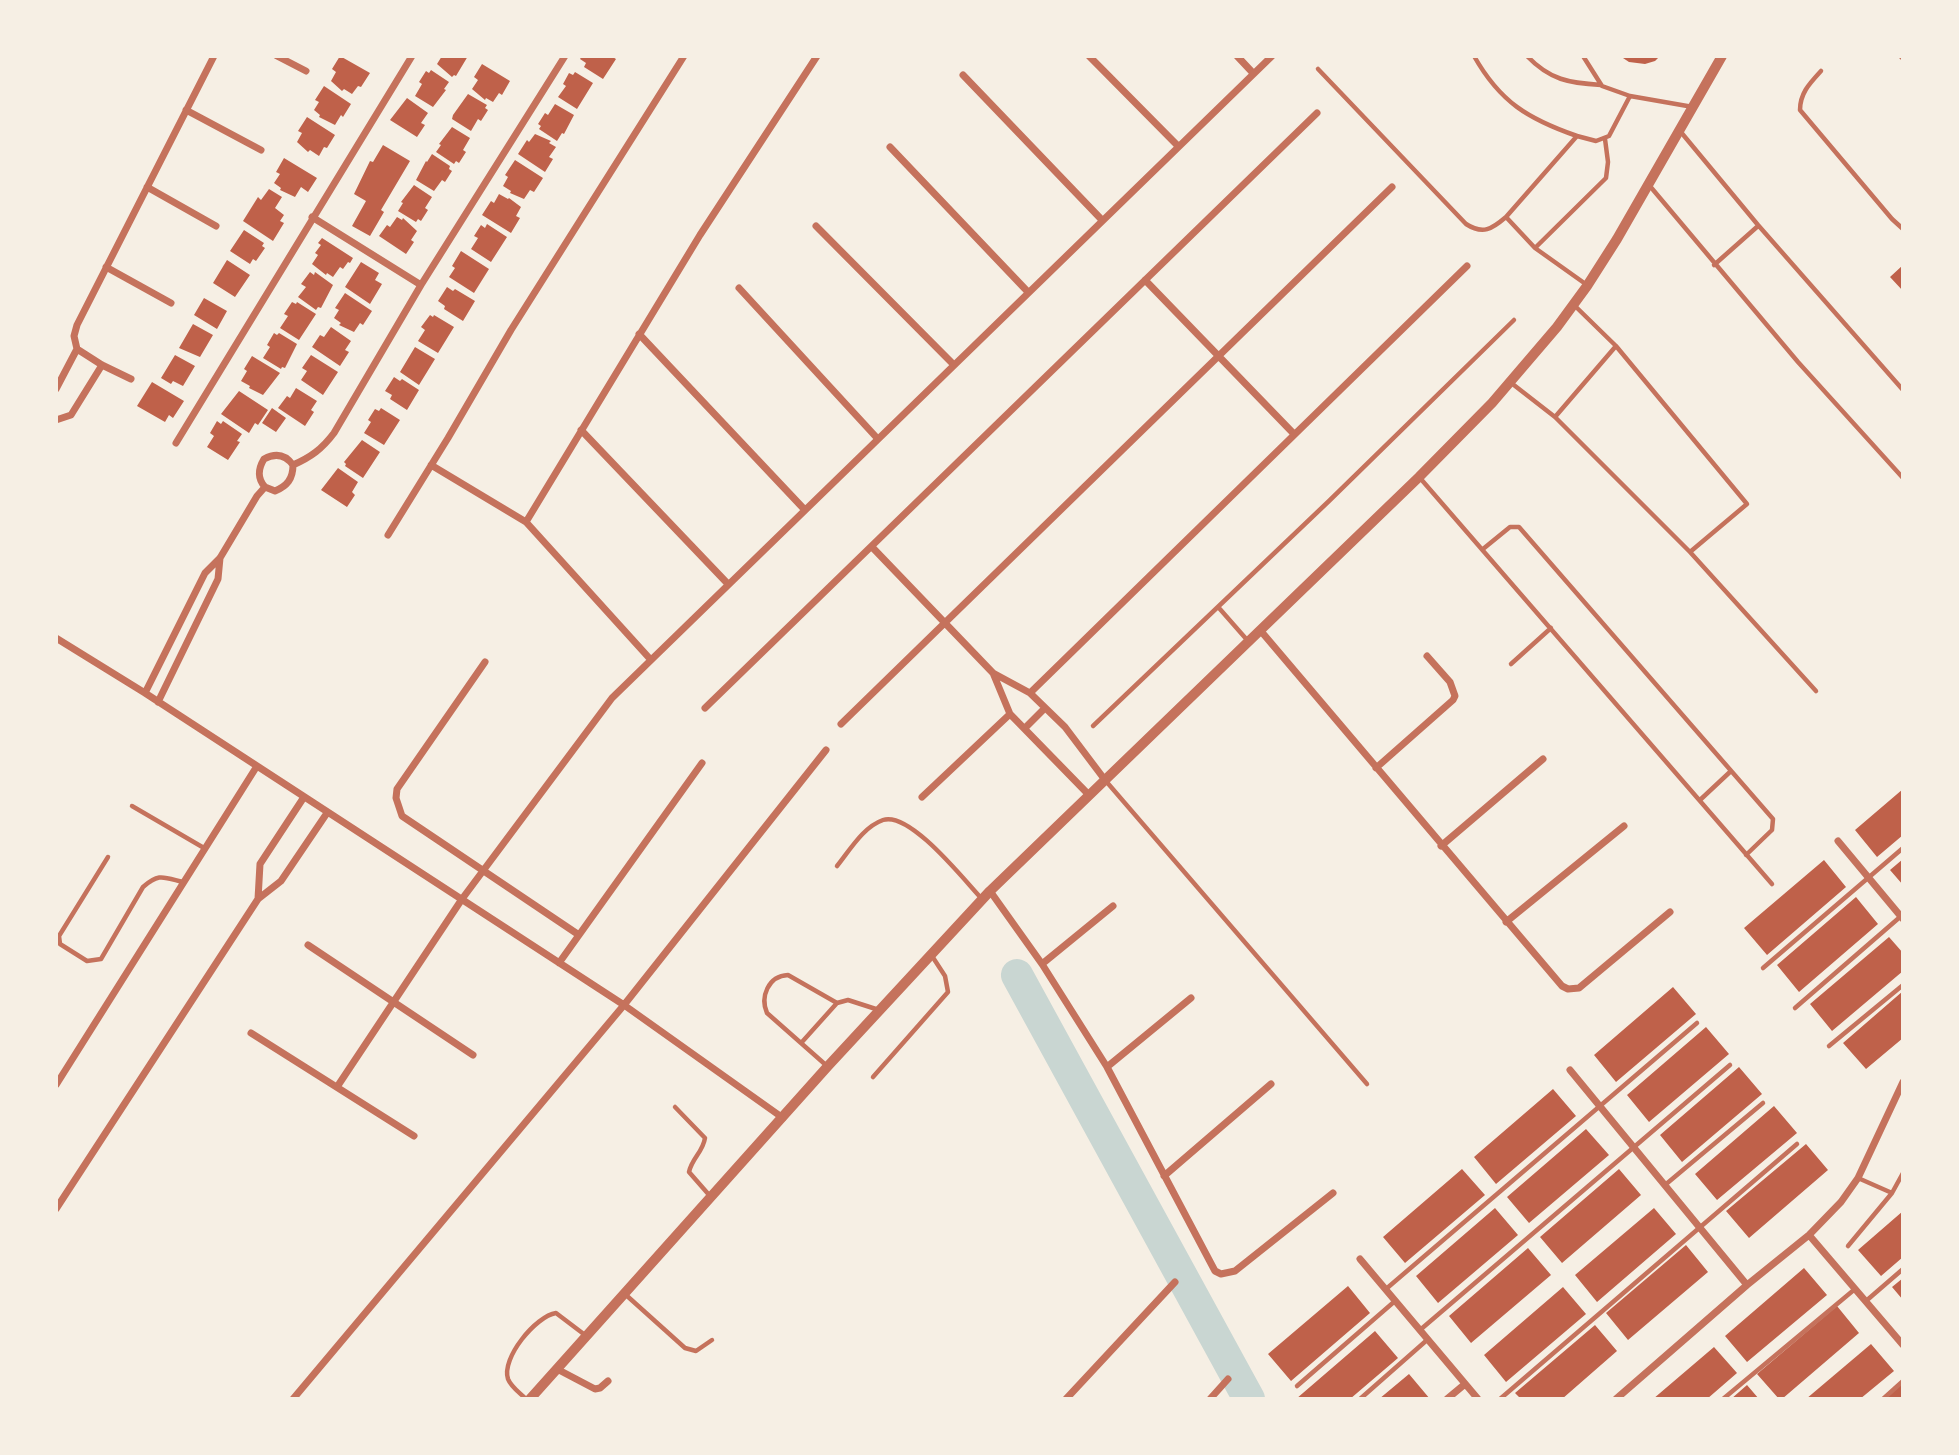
<!DOCTYPE html>
<style>
body{margin:0}
#map{position:relative;width:1959px;height:1455px;overflow:hidden;background:#f6efe4;font-family:"Asap Condensed",sans-serif}
canvas{display:block}
.frame{position:absolute;inset:0;border:58px solid #f6efe4;pointer-events:none}
</style>
<div id="map">
<canvas width="1959" height="1455"></canvas>
<div class="frame"></div>
</div>
<script>
const context = document.querySelector('canvas').getContext('2d');
context.lineJoin = 'round';
function stroke(path, color, width, dash) { context.strokeStyle = color; context.lineWidth = width; context.lineCap = dash ? 'butt' : 'round'; context.setLineDash(dash || []); context.stroke(path); }
function fillPath(path, color) { context.fillStyle = color; context.fill(path, 'evenodd'); }
const river = new Path2D(`
 M1017 975 1249 1399`);
const building = new Path2D(`
 M340 56 370 73 361 87 358 86 352 94 344 89 342 91 331 81 336 72 332 69Z
 M442 56H468L456 76 454 75 452 77 437 64Z
 M582 56H611L616 59 603 79 584 67 586 63 580 59Z
 M1620 56H1660L1655 61 1645 64 1629 62Z
 M482 64 510 81 502 95 499 93 493 102 486 98 485 100 472 89 478 80 474 77Z
 M431 70 449 82 444 89 446 90 433 107 415 96 422 84 419 82 426 71 429 73Z
 M575 72 593 83 577 109 558 97 566 86 563 84 569 73 573 75Z
 M324 86 351 104 343 117 341 115 335 125 319 117 320 115 314 110 319 102 315 100Z
 M468 94 487 105 485 108 488 110 481 121 478 119 471 131 452 119 453 115Z
 M407 98 428 113 421 123 425 125 417 137 390 120Z
 M555 104 574 115 564 134 562 133 557 141 539 129 541 126 538 124 545 113 548 115Z
 M307 117 335 135 327 148 324 147 319 156 310 150 308 152 297 142 302 133 298 131Z
 M452 127 470 138 463 150 466 152 459 163 456 161 454 164 436 152 441 145 439 144Z
 M535 134 551 141 549 143 556 147 549 157 553 159 545 172 518 154 527 140 529 142Z
 M383 145 410 161 381 210 384 212 370 236 352 226 366 201 354 194 370 161 373 162Z
 M432 154 450 166 449 169 452 171 445 182 442 180 434 191 416 180 426 161 427 162Z
 M284 158 317 178 308 192 301 187 295 197 280 190 281 188 274 183 280 174 276 172Z
 M515 160 543 178 534 192 530 190 524 199 510 193 511 191 503 186 508 177 505 175Z
 M414 185 432 197 425 208 428 210 421 221 418 219 416 222 398 211 403 203 401 202Z
 M269 189 282 197 275 208 284 215 280 221 284 223 273 241 243 221 258 197 261 200Z
 M499 194 508 199 509 198 521 207 516 216 520 218 511 233 482 215 491 201 494 203Z
 M397 217 402 220 403 218 417 231 411 240 414 242 406 254 379 236 387 225 390 227Z
 M487 224 507 237 491 262 471 249 478 238 474 236 481 225 485 228Z
 M244 230 264 243 262 246 265 248 256 261 253 259 250 264 230 251Z
 M322 238 353 258 350 263 348 262 343 269 340 267 333 277 327 273 326 275 312 264 318 255 315 253 321 245 318 243Z
 M461 251 489 269 474 293 449 277 455 268 452 266Z
 M227 260 250 275 235 297 213 283Z
 M361 262 379 273 375 280 382 284 370 304 345 287Z
 M1903 265V291L1890 277Z
 M310 272 314 275 315 272 333 285 321 308 318 307 316 310 298 297 306 287 301 284Z
 M447 287 453 291 455 289 475 301 463 321 444 309 445 306 438 301Z
 M345 293 372 311 363 325 360 323 354 332 339 325 341 323 334 318 339 310 335 308Z
 M204 298 227 311 217 329 194 315Z
 M292 302 296 304 297 302 316 314 299 340 280 328 288 316 284 314Z
 M430 315 433 317 434 315 454 327 438 353 418 341 425 330 421 327Z
 M193 324 213 335 200 357 179 348Z
 M331 327 351 341 345 350 349 352 340 366 312 347 320 335 324 337Z
 M274 333 277 335 279 333 297 344 285 368 282 367 281 369 263 358 270 347 267 345Z
 M415 347 435 359 419 385 400 372Z
 M175 355 195 366 183 386 173 381 171 384 161 378Z
 M311 355 338 372 323 395 301 380 307 371 302 368Z
 M252 356 280 373 263 395 249 388 250 386 241 381 247 371 244 369Z
 M394 377 400 381 402 379 419 390 407 410 390 399 392 395 385 391Z
 M152 382 184 401 173 418 169 415 165 422 137 406Z
 M296 388 317 401 311 410 314 412 305 426 278 408 287 396 290 398Z
 M239 391 268 410 258 425 255 423 249 433 221 414Z
 M272 408 286 418 276 432 262 423Z
 M381 408 400 420 384 445 364 433 371 422 368 420 375 409 379 411Z
 M217 421 221 424 223 421 242 434 237 441 240 442 228 460 207 447 214 436 210 433Z
 M362 440 380 452 363 478 345 466 346 464 344 462Z
 M338 468 358 482 352 492 355 495 347 507 321 490Z
 M1903 789V835L1877 857 1855 830Z
 M1903 859V885L1890 870Z
 M1824 860 1846 887 1767 955 1744 928Z
 M1856 897 1878 924 1799 992 1777 965Z
 M1889 937 1903 953V971L1832 1031 1810 1004Z
 M1673 987 1696 1014 1616 1082 1594 1055Z
 M1903 991V1038L1866 1069 1843 1043Z
 M1706 1027 1729 1054 1649 1122 1627 1095Z
 M1739 1067 1762 1094 1682 1162 1660 1135Z
 M1553 1089 1576 1116 1496 1184 1474 1157Z
 M1774 1106 1797 1133 1717 1200 1695 1174Z
 M1586 1129 1609 1155 1529 1223 1507 1197Z
 M1806 1144 1828 1170 1749 1238 1726 1211Z
 M1462 1169 1485 1195 1405 1263 1383 1237Z
 M1619 1169 1641 1195 1562 1263 1540 1237Z
 M1495 1208 1518 1235 1438 1303 1416 1276Z
 M1654 1208 1676 1234 1597 1302 1575 1275Z
 M1903 1211V1257L1881 1276 1858 1250Z
 M1686 1245 1708 1272 1628 1340 1606 1313Z
 M1528 1248 1551 1275 1471 1343 1449 1316Z
 M1804 1268 1827 1295 1747 1362 1725 1336Z
 M1903 1278V1300L1892 1287Z
 M1348 1286 1370 1313 1291 1381 1268 1354Z
 M1563 1287 1586 1314 1506 1382 1484 1355Z
 M1837 1306 1859 1333 1782 1399H1779L1757 1374Z
 M1595 1325 1617 1351 1562 1399H1521L1515 1393Z
 M1375 1331 1398 1358 1350 1399H1296Z
 M1871 1344 1894 1371 1860 1399H1806Z
 M1714 1347 1737 1373 1707 1399H1653Z
 M1409 1374 1430 1399H1379Z
 M1903 1383V1399H1885Z
 M1747 1385 1759 1399H1731Z`);
const service = new Path2D(`
 M1474 56C1500 102 1528 119 1577 136L1506 217 1535 248 1587 285
 M1527 56C1550 80 1569 83 1601 85
 M1583 56 1602 86 1630 96 1693 107
 M1318 69 1466 224C1483 235 1492 229 1506 217
 M1821 71C1810 83 1800 93 1800 110L1892 219 1903 229
 M1680 131 1758 225 1903 390
 M1577 136 1596 141 1609 136 1630 96
 M1649 185 1798 362 1903 478
 M1535 248 1606 178 1608 162 1605 139
 M1714 265 1758 226
 M1510 382 1555 417 1690 552 1747 504 1616 346 1574 305
 M1555 417 1616 346
 M1420 478 1772 884
 M1483 549 1510 527H1519L1773 819 1772 830 1746 855
 M1690 552 1816 691
 M1219 608 1248 641
 M1511 664 1551 628
 M1093 726 1329 501 1514 320
 M1105 780 1367 1084
 M1700 800 1731 771
 M132 806 204 848
 M108 857 59 936 60 944 87 961 101 959 143 887C159 873 163 877 183 882
 M837 866C850 850 863 827 883 820 910 811 964 880 982 899
 M1763 968 1903 848
 M1795 1008 1900 917
 M802 1042 837 1003
 M1829 1046 1903 985
 M827 1066 767 1013C760 997 768 976 788 975L837 1003 848 1000 879 1010
 M873 1077 948 992 945 976 932 956
 M675 1107 705 1138C703 1152 692 1158 689 1172L710 1196
 M1858 1178 1892 1193
 M1665 1185 1763 1103
 M1848 1246 1892 1193 1903 1173
 M1386 1289 1697 1023
 M626 1295 685 1348 696 1351 712 1340
 M1866 1301 1903 1269
 M1420 1330 1730 1065
 M1297 1386 1395 1301
 M526 1399C520 1393 511 1387 508 1379 501 1358 536 1316 556 1313L585 1335
 M1360 1399 1427 1340
 M1500 1399 1797 1144
 M1723 1399 1855 1289
 M1883 1399 1903 1381`);
const minor = new Path2D(`
 M277 56 306 71
 M1089 56 1178 146
 M1237 56 1253 73
 M1902 56 1903 57
 M963 75 1102 220
 M186 110 261 150
 M890 147 1028 292
 M147 187 216 226
 M312 217 421 285
 M816 226 954 365
 M106 267 171 303
 M1145 280 1294 434
 M739 288 877 438
 M639 334 804 509
 M131 379 102 365 77 349 74 336 77 325 214 56
 M56 389 77 349
 M56 420 71 415 102 365
 M581 430 728 584
 M176 443 412 56
 M431 465 526 522 651 660
 M265 487C257 478 258 469 264 459 275 453 285 454 293 465
 M526 522 700 235 817 56
 M388 535 448 438 511 330 684 56
 M872 547 993 673 1030 693 1065 727 1105 780
 M1260 630 1562 986 1568 989 1579 988 1670 912
 M56 638 145 693 624 1005 783 1118
 M485 662 397 789 396 798 402 816 579 935
 M993 673 1010 714 1089 795
 M145 693 205 573 220 558 257 496 265 487 275 491C287 486 293 479 293 465 311 457 322 449 334 433L421 285 565 56
 M1030 693 1467 266
 M158 702 218 579 220 558
 M705 708 1317 113
 M841 724 1392 187
 M1025 728 1045 708
 M1376 768 1453 700 1455 696 1450 682 1427 656
 M922 797 1010 714
 M1838 841 1903 919
 M1441 846 1543 759
 M990 891 1042 964 1107 1067 1191 998
 M258 899 260 864 304 797
 M1506 922 1624 826
 M308 945 473 1055
 M559 963 702 763
 M1042 964 1113 906
 M251 1033 414 1136
 M1107 1067 1215 1271 1221 1274 1235 1271 1333 1193
 M1570 1070 1747 1285
 M56 1085 257 766
 M337 1087 462 899 612 698 1272 56
 M1164 1176 1271 1084
 M56 1209 258 899 281 881 327 813
 M1809 1235 1903 1345
 M1360 1259 1478 1399
 M557 1369 595 1389 600 1388 608 1381
 M293 1399 624 1005 826 750
 M1066 1399 1175 1282
 M1210 1399 1228 1379
 M1447 1399 1465 1384
 M1616 1399 1747 1285 1809 1235 1841 1202 1858 1178 1903 1082`);
const tertiary = new Path2D(`
 M530 1399 828 1066 990 891 1419 477 1492 403 1557 327 1587 286 1617 239 1722 56`);
stroke(river, '#c9d6d2', 32);
fillPath(building, '#bf614a');
stroke(service, '#c5725c', 4.5);
stroke(minor, '#c5725c', 7);
stroke(tertiary, '#c5725c', 10);
</script>
